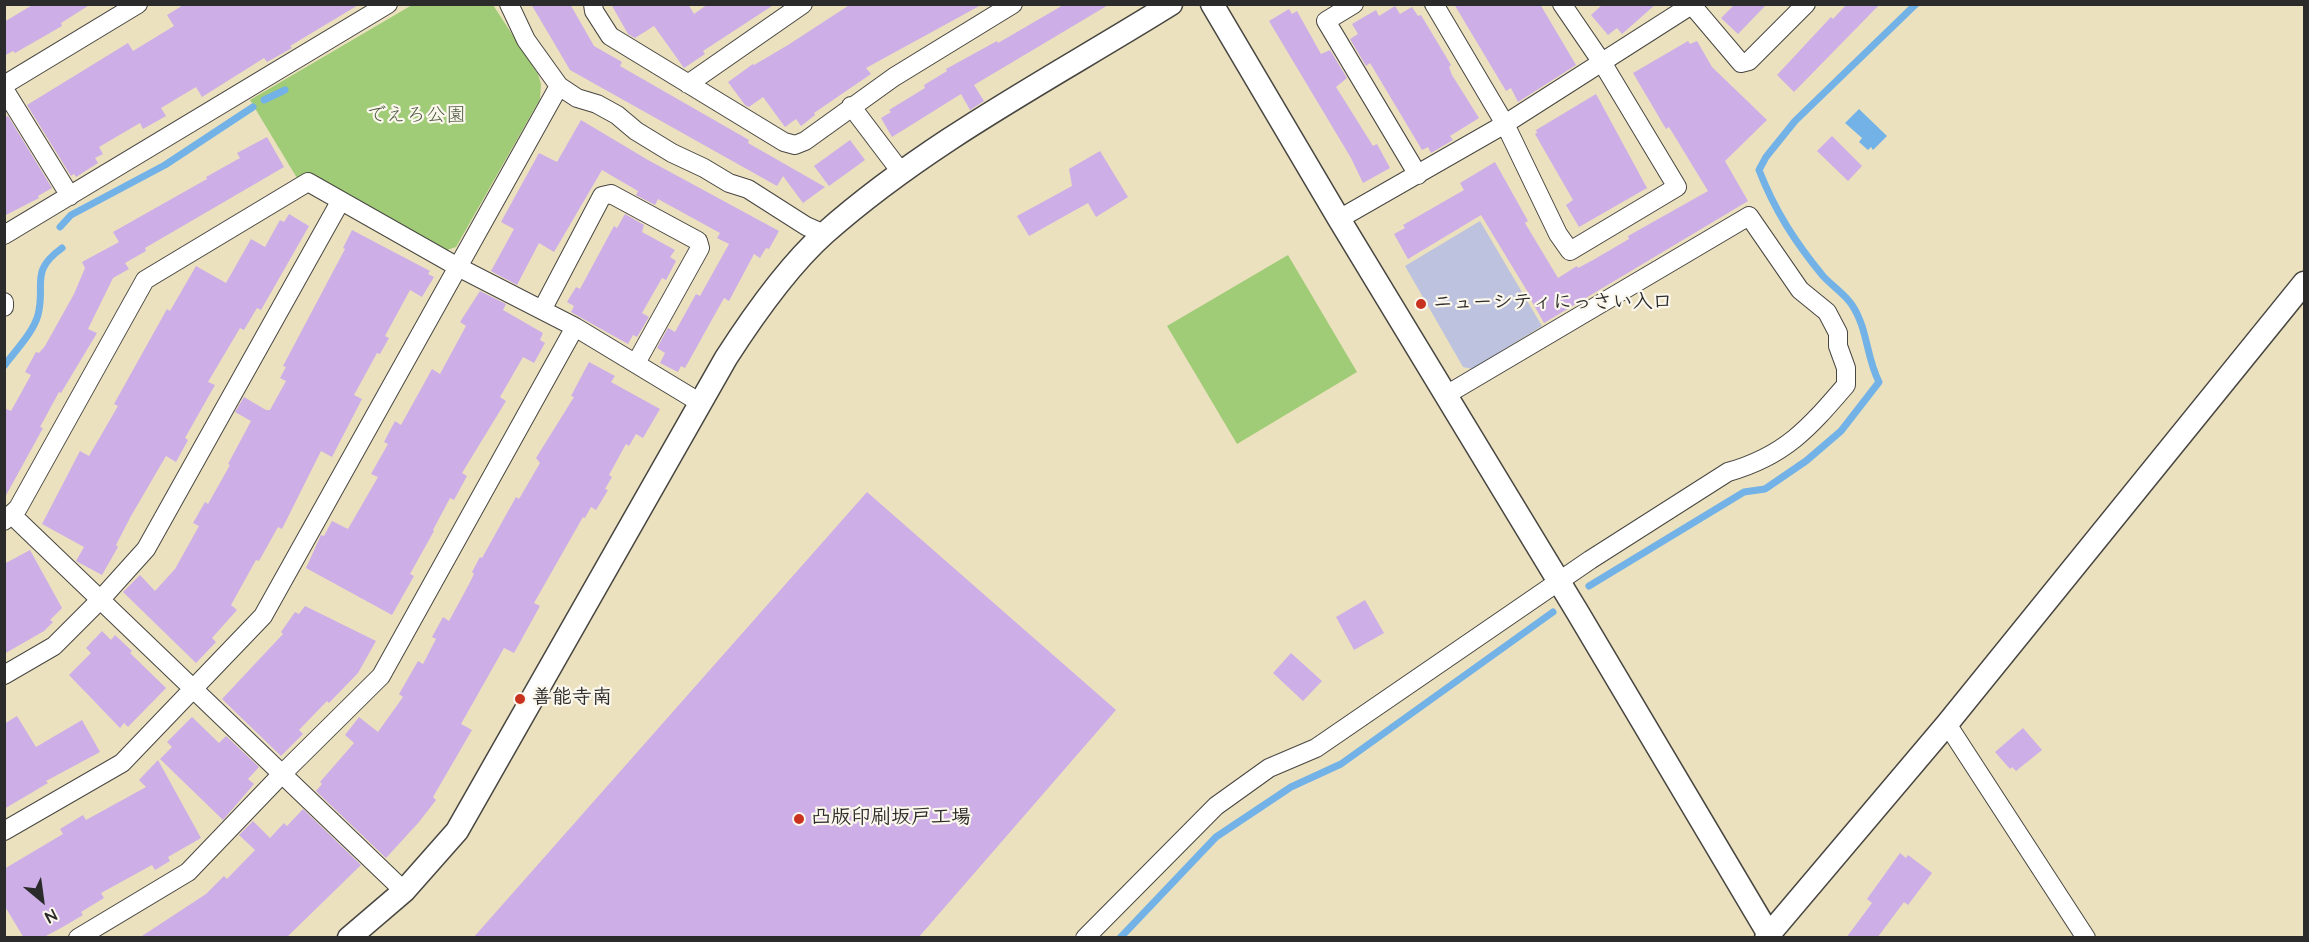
<!DOCTYPE html>
<meta charset="utf-8">
<style>
body{margin:0}
#map{position:relative;width:2309px;height:942px;overflow:hidden;background:#ebe1bf;font-family:"Architects Daughter",sans-serif}
canvas{display:block}
.frame{position:absolute;inset:0;border:6px solid #2b2b2b;pointer-events:none}
.north{position:absolute;left:12px;top:870px;width:60px;height:60px;-webkit-text-stroke:4px #fbf7ec;paint-order:stroke;rotate:151deg;font-size:16px;font-weight:700;line-height:24px;text-align:center;color:#2b2b2b}
.north::after{content:'';display:block;margin:auto;width:21px;height:27px;background:#2b2b2b;clip-path:polygon(50% 0,100% 100%,50% 72%,0 100%)}
</style>
<div id="map">
<canvas width="2309" height="942"></canvas>
<div class="frame"></div>
<div class="north">N</div>
</div>
<script>
const context = document.querySelector('canvas').getContext('2d');
context.lineJoin = 'round';
function fillPath(path, color) { context.fillStyle = color; context.fill(path, 'evenodd'); }
function stroke(path, color, width, dash) { context.strokeStyle = color; context.lineWidth = width; context.lineCap = dash ? 'butt' : 'round'; context.setLineDash(dash || []); context.stroke(path); }
function drawText(font, color, halo, rows, align = 'center') {
  context.font = font + ' "Architects Daughter","Klee One",sans-serif'; context.lineWidth = 4.5; context.setLineDash([]); context.textBaseline = 'middle'; context.strokeStyle = halo; context.fillStyle = color; for (const [text, x, y, turn = 0] of rows) {
    context.save(); context.translate(x, y); context.rotate((+turn || 0) * Math.PI / 180); context.textAlign = isNaN(turn) ? turn : align; if (halo) context.strokeText(text, 0, 0); context.fillText(text, 0, 0); context.restore();
  }
}
const industrial = new Path2D(`
 M1480 221 1542 326 1472 369 1463 367 1405 266Z`);
const green = new Path2D(`
 M412 5H493L538 74 541 84 540 99 456 247 447 250 309 172 297 178 250 100Z
 M1288 255 1357 372 1237 444 1167 326Z`);
const water = new Path2D(`
 M1859 109 1887 136 1873 150 1871 147 1868 150 1859 142 1862 138 1845 123Z`);
const stream = new Path2D(`
 M264 100 285 90
 M60 227 71 215 165 165 253 107
 M4 366C15 351 33 333 38 315 46 283 29 272 62 248
 M1589 586 1744 492 1765 489 1806 461 1841 431 1879 382C1866 357 1868 329 1852 305 1845 294 1832 286 1823 276 1795 242 1775 211 1759 170L1766 157 1795 121 1916 4
 M1120 938 1216 837 1291 787 1341 764 1553 612`);
const building = new Path2D(`
 M34 4H91L61 23 62 26 15 53 13 51 4 56V22Z
 M185 4H360L290 46 292 48 267 62 264 58 202 97 196 87 161 108 166 116 143 129 140 123 99 147 103 154 95 158 98 163 76 177 74 174 71 176 27 105 128 43 133 51 174 26 167 15Z
 M531 4H570L594 46 622 62 620 66 749 140 748 143 825 187 803 203 783 176 777 186 570 70Z
 M611 4H688L694 14 708 4H775L703 51 705 54 684 68 654 26 635 38 628 34Z
 M851 4H983L866 68 871 74 814 113 815 115 801 126 796 119 785 127 763 97 749 107 745 105 728 82 753 64 754 65 788 45Z
 M1065 4H1110L974 85 984 101 970 110 961 94 892 137 881 118 891 112 889 110 925 88 924 85 947 71 946 69 997 41 998 43Z
 M1454 4H1540L1576 65 1518 102 1511 88 1506 91Z
 M1603 4H1656L1622 34 1617 28 1608 35 1591 15Z
 M1735 4H1767L1738 34 1721 18Z
 M1847 4H1880L1794 92 1777 75 1831 17 1833 19Z
 M1395 6 1400 14 1412 7 1418 16 1421 15 1451 65 1449 67 1452 75 1479 118 1450 136 1453 140 1431 153 1428 147 1422 150 1370 63 1366 66 1350 39 1358 34 1352 24 1376 10 1379 16Z
 M1289 9 1292 14 1297 11 1321 54 1330 50 1347 78 1336 87 1373 146 1377 144 1390 168 1363 183 1351 158 1269 21Z
 M1688 41 1690 44 1697 41 1712 67 1767 120 1725 161 1748 201 1544 323 1531 300 1532 299 1481 215 1408 259 1394 234 1405 228 1403 225 1464 190 1460 183 1495 162 1528 221 1525 223 1558 278 1577 266 1578 268 1593 260 1629 239 1628 236 1708 191 1669 127 1666 129 1633 73Z
 M1596 94 1647 188 1579 227 1566 205 1573 200 1535 134 1537 133 1536 130Z
 M8 116 52 188 38 196 39 198 4 216V118Z
 M581 120 648 160 779 231 769 249 766 248 760 258 754 254 729 301 724 298 685 368 681 366 678 372 660 363 665 353 657 348 668 328 675 332 696 294 700 296 729 244 717 238 720 233 658 199 655 205 636 195 638 191 602 170 554 252 539 243 517 285 491 271 514 229 501 222 539 153 557 162Z
 M1832 136 1862 166 1848 181 1817 151Z
 M267 137 284 167 145 248 146 251 125 263 129 269 113 278 88 329 97 333 61 393 59 392 40 427 43 428 4 499V408L11 411 31 375 25 372 36 352 39 353 45 346 74 294 85 268 82 262 119 242 113 232 207 179 206 177 240 158 237 153Z
 M850 140 865 160 829 186 814 166Z
 M1100 151 1128 197 1096 217 1088 203 1029 236 1017 216 1072 186 1069 169Z
 M289 214 309 226 261 310 257 308 254 313 244 330 240 328 208 382 215 385 185 438 188 440 176 462 166 456 131 516 116 545 118 547 102 575 76 561 84 547 42 524 80 451 89 456 118 406 114 404 167 309 170 311 196 266 226 283 251 239 265 247 280 220 284 222Z
 M625 214 644 225 642 232 675 250 670 257 676 261 666 280 662 278 642 313 649 317 637 337 633 335 628 344 571 312 574 306 567 302 576 287 580 289 614 226 617 228Z
 M352 230 430 271 428 274 434 277 422 297 410 290 385 336 389 338 380 354 377 353 354 395 362 399 332 457 321 451 282 529 278 527 259 561 256 560 231 605 237 610 212 638 216 642 196 663 123 592 140 575 155 591 175 569 199 526 193 523 205 502 208 504 230 465 228 464 251 421 235 412 244 397 266 410H270L286 381 280 378 286 367 283 366 345 249 343 248Z
 M480 291 506 304 503 310 543 333 540 340 545 343 534 363 523 357 500 397 506 401 462 473 467 476 454 500 450 498 433 530 434 531 410 574 414 576 392 615 306 568 321 535 324 536 332 521 348 529 378 477 371 474 388 444 384 442 395 421 401 425 432 369 440 374 466 326 460 322Z
 M589 362 615 376 611 382 660 409 643 438 636 434 629 446 626 444 609 475 612 477 605 489 608 490 596 510 591 507 585 518 583 517 534 603 540 606 514 653 504 648 461 724 472 730 433 797 436 800 419 822 386 858 316 791 322 784 320 782 354 743 345 735 359 717 378 732 403 697 399 694 418 661 423 664 436 639 432 637 443 617 449 621 468 586 474 574 472 572 480 557 482 558 516 497 519 499 540 463 536 458 574 397 571 396Z
 M867 492 1116 710 918 938H473Z
 M30 550 62 608 50 620 53 622 44 631 4 654V564Z
 M1365 600 1384 633 1354 650 1336 617Z
 M305 606 376 641 358 673 329 703 327 701 299 730 303 734 281 756 222 699 283 634 281 632 295 612 299 614Z
 M102 631 111 640 115 635 132 651 130 653 166 688 128 727 124 723 120 728 69 675 91 653 86 648Z
 M1291 653 1322 681 1303 701 1273 673Z
 M17 716 36 747 82 720 100 752 46 781 48 783 4 809V724Z
 M192 717 219 743 226 736 259 767 248 779 254 784 223 820 160 759 172 747 167 742Z
 M2023 728 2042 750 2016 771 2012 767 2010 769 1995 752Z
 M158 760 201 838 168 857 170 861 155 870 152 865 101 893 104 898 81 912 83 915 61 928 42 938H24L4 905V869L63 834 60 829 83 815 86 820 146 787 139 780Z
 M303 809 361 865 286 938H139L206 894 224 876 227 879 255 850 239 835 253 821 270 838 284 823 287 826Z
 M1900 853 1906 858 1908 855 1932 873 1908 905 1904 902 1877 938H1846L1872 903 1867 899Z`);
const minor = new Path2D(`
 M509 4 526 40 559 86 577 98 597 104 617 115 636 131 672 153 704 168 729 183 748 189 806 226 824 234
 M593 4 594 11 610 36 784 142 795 145 805 141 894 77 1013 4
 M1354 4 1326 21 1418 175
 M1434 4 1505 124 1558 234 1570 251 1677 187 1603 64 1562 4
 M1691 4 1741 63 1749 61 1806 4
 M688 84 803 4
 M4 85 138 4
 M4 89 70 196
 M851 106 901 172
 M1339 219 1505 124 1693 4
 M4 235 388 4
 M4 302V307
 M542 310 602 196 611 194 698 241 700 248 636 363
 M12 515 404 891
 M4 521 18 508 145 280 308 182 458 267 575 327 699 402
 M4 675 54 646 101 599 146 549 340 202
 M1947 724 2086 938
 M4 831 122 763 263 616 559 86
 M78 938 188 872 281 775 381 676 575 327
 M1085 938 1216 806 1269 768 1316 748 1590 560 1728 472C1785 456 1809 428 1846 385V368L1838 346V333L1827 312 1800 290 1749 216 1446 395`);
const tertiary = new Path2D(`
 M1212 4 1339 219 1578 613 1771 938
 M349 938 404 891 457 831 726 358C753 316 788 266 825 233 929 141 1054 77 1171 4
 M1766 938 1947 724 2304 283`);
const markers = [
 [1421,304,6,"#c8321e"],
 [520,699,6,"#c8321e"],
 [799,819,6,"#c8321e"]
];
const parkNames = [
 ["でえろ公園",416,117]
];
const poiNames = [
 ["ニューシティにっさい入口",1433,304],
 ["善能寺南",532,699],
 ["凸版印刷坂戸工場",811,819]
];
fillPath(industrial, '#bdc3de');
fillPath(green, '#a0cc78');
fillPath(water, '#72b2e6');
stroke(stream, '#72b2e6', 7);
fillPath(building, '#cdaee7');
stroke(minor, '#484641', 20);
stroke(tertiary, '#484641', 25);
stroke(minor, '#fff', 18);
stroke(tertiary, '#fff', 22);
for (const [x, y, r, color] of markers) { const dot = new Path2D(); dot.arc(x, y, r, 0, 2 * Math.PI); context.fillStyle = color; context.fill(dot); stroke(dot, '#fbf7ec', 2); }
drawText('20px', '#4e5b42', '#fbf7ec', parkNames);
drawText('bold 20px', '#2b2b2b', '#fbf7ec', poiNames, 'left');
</script>
